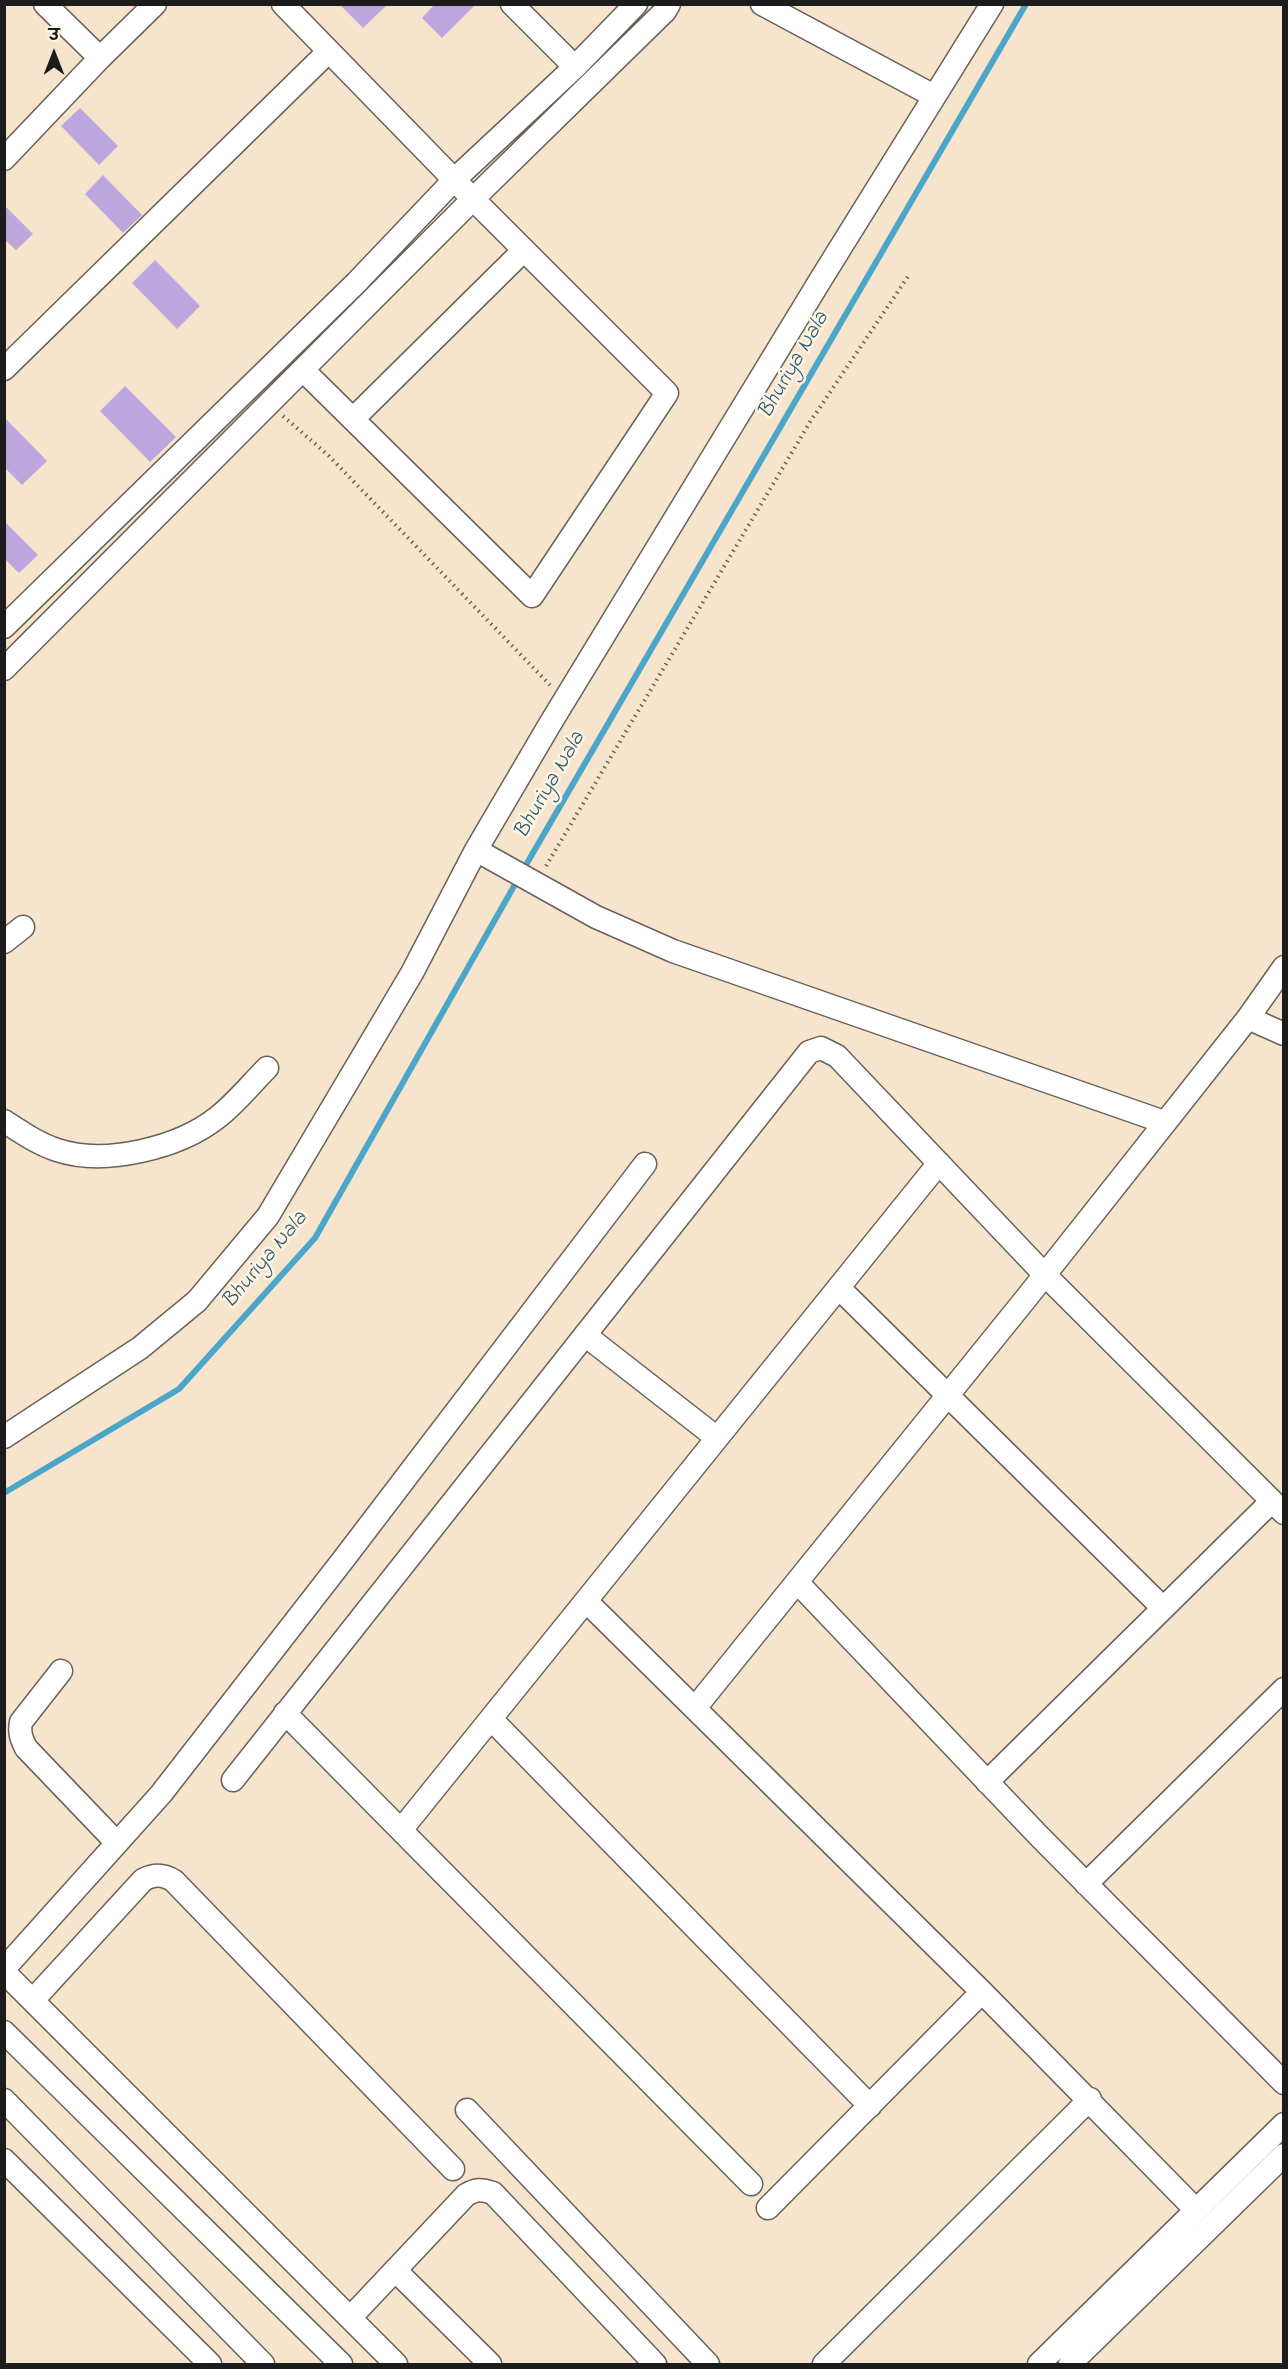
<!DOCTYPE html>
<meta charset="utf-8">
<style>
body{margin:0}
#map{position:relative;width:1288px;height:2369px;overflow:hidden;background:#f7e4cc;font-family:"Indie Flower","Playpen Sans Deva",sans-serif}
canvas{display:block}
.frame{position:absolute;inset:0;border:6px solid #1c1c1c;pointer-events:none}
.north{position:absolute;left:24px;top:24px;width:60px;height:60px;-webkit-text-stroke:4px #fcf5e5;paint-order:stroke;rotate:0deg;font-size:16px;font-weight:700;line-height:24px;text-align:center;color:#1c1c1c}
.north::after{content:'';display:block;margin:auto;width:21px;height:27px;background:#1c1c1c;clip-path:polygon(50% 0,100% 100%,50% 72%,0 100%)}
</style>
<div id="map">
<canvas width="1288" height="2369"></canvas>
<div class="frame"></div>
<div class="north">उ</div>
</div>
<script>
const context = document.querySelector('canvas').getContext('2d');
context.lineJoin = 'round';
function stroke(path, color, width, dash) { context.strokeStyle = color; context.lineWidth = width; context.lineCap = dash ? 'butt' : 'round'; context.setLineDash(dash || []); context.stroke(path); }
function fillPath(path, color) { context.fillStyle = color; context.fill(path, 'evenodd'); }
function drawText(font, color, halo, rows, align = 'center') {
  context.font = font + ' "Indie Flower",sans-serif'; context.lineWidth = 5; context.setLineDash([]); context.textBaseline = 'middle'; context.strokeStyle = halo; context.fillStyle = color; for (const [text, x, y, turn = 0] of rows) {
    context.save(); context.translate(x, y); context.rotate((+turn || 0) * Math.PI / 180); context.textAlign = isNaN(turn) ? turn : align; if (halo) context.strokeText(text, 0, 0); context.fillText(text, 0, 0); context.restore();
  }
}
const stream = new Path2D(`
 M523 870 1026 4
 M4 1493 179 1389 315 1238 518 879`);
const building = new Path2D(`
 M339 4H388L363 28Z
 M435 4H476L442 38 422 18Z
 M80 108 118 146 99 165 61 126Z
 M103 175 142 215 123 233 85 194Z
 M4 205 33 234 16 250 4 239Z
 M155 260 200 306 177 329 132 283Z
 M125 386 176 437 150 462 100 411Z
 M4 417 47 461 22 485 4 467Z
 M4 521 38 555 19 573 4 558Z`);
const path = new Path2D(`
 M283 416 329 456 550 685
 M546 866 810 422 909 275`);
const minor = new Path2D(`
 M45 4 100 58
 M283 4 473 199 667 393 532 596 303 370
 M512 4 575 67
 M762 4 934 96
 M4 159 100 58 155 4
 M4 369 329 51
 M353 419 524 250
 M4 627 356 283 455 179 575 67 636 4
 M4 669 473 199 665 11 669 4
 M476 850 596 917 673 951 1164 1122
 M4 942 23 927
 M1248 1018 1284 1034
 M4 1121C21 1132 38 1144 57 1150 105 1166 179 1148 218 1117 236 1103 251 1084 267 1068
 M839 1288 1163 1608
 M585 1335 717 1438
 M4 1437 140 1348 197 1301 268 1216 412 973 476 850 550 724 821 279 992 4
 M797 1582 1039 1836 1284 2083
 M586 1601 982 1992 1196 2210
 M61 1671 21 1722C19 1732 21 1738 26 1748L117 1843
 M695 1708 1028 1296 1248 1018 1284 967
 M285 1713 751 2184
 M491 1719 870 2106
 M233 1780 809 1052 821 1048 837 1056 1044 1274 1284 1513
 M987 1782 1272 1501
 M401 1830 939 1163
 M1086 1884 1284 1689
 M4 1969 161 1794 343 1560 645 1164
 M4 1972 396 2364
 M33 2000 143 1880C154 1874 163 1874 174 1881L453 2169
 M4 2032 341 2364
 M4 2100 263 2364
 M467 2110 708 2364
 M4 2160 210 2364
 M768 2208 982 1992
 M395 2270 490 2364
 M350 2318 466 2195C476 2189 481 2189 493 2193L655 2364
 M824 2364 1090 2099
 M1039 2364 1284 2124
 M1070 2364 1284 2155`);
const waterNames = [
 ["Bhuriya Nala",795,366,-60],
 ["Bhuriya Nala",551,786,-60],
 ["Bhuriya Nala",266,1261,-50]
];
stroke(stream, '#4ca6ca', 6);
fillPath(building, '#bba7de');
stroke(minor, '#69625a', 25);
stroke(path, '#69625a', 4, [1.5, 4.5]);
stroke(minor, '#fff', 22);
drawText('italic 22px', '#325a6a', '#fcf5e5', waterNames);
</script>
